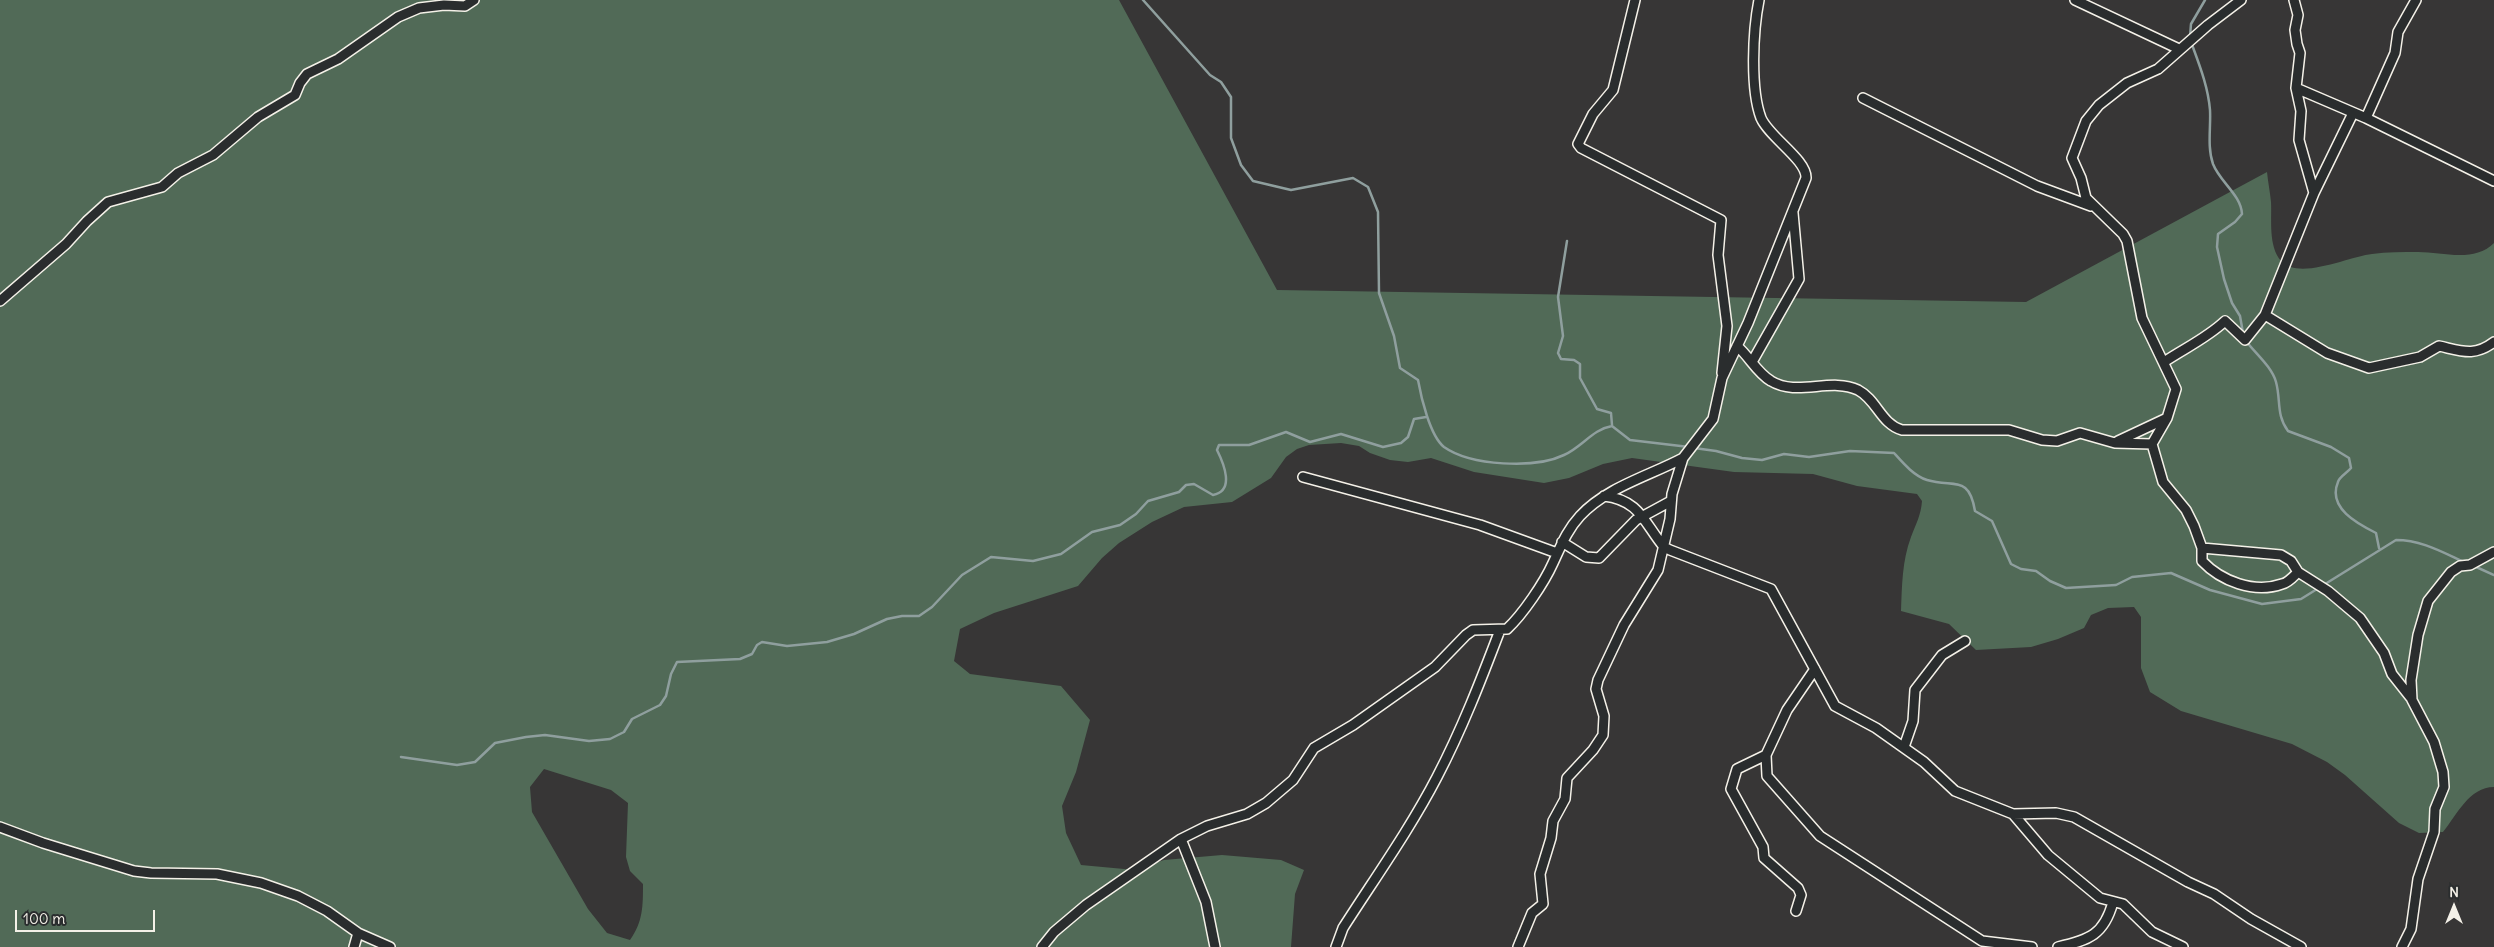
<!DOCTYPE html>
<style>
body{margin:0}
#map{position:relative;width:2494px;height:947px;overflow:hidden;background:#373636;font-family:Delius,sans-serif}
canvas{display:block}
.north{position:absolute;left:2429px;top:882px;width:50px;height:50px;-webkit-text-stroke:4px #2a2d2e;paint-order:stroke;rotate:0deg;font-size:14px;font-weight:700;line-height:20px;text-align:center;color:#f4f1e8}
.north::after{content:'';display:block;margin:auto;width:18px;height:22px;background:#f4f1e8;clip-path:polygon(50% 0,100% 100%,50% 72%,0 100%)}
.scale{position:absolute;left:15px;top:910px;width:140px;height:22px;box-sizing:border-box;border:2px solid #f4f1e8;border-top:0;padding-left:6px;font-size:15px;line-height:18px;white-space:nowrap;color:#f4f1e8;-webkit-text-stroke:4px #2a2d2e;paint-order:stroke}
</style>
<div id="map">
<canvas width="2494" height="947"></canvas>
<div class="north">N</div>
<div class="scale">100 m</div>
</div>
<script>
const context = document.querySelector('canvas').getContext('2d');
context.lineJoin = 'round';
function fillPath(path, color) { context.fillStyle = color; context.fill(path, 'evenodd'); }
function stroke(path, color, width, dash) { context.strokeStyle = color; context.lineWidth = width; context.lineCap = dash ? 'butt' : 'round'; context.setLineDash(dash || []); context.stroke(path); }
const green = new Path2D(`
 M0 0H1119L1277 290 2026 302 2267 172C2268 182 2270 192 2271 202 2272 219 2268 246 2281 261 2299 281 2350 256 2372 254 2387 252 2403 252 2418 252 2443 252 2474 263 2494 243V787C2469 787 2457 815 2443 832L2419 833 2399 823 2345 775 2327 762 2292 744 2181 711 2150 692 2141 668V617L2134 607 2108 608 2091 615 2084 628 2058 639 2031 647 1976 650 1949 624 1901 611C1902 586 1902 561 1911 537 1916 524 1921 515 1922 501L1917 494 1857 486 1813 474 1734 472 1632 458 1603 464 1569 478 1544 483 1474 472 1431 458 1408 462 1390 460 1370 453 1359 446 1341 443 1309 445 1297 449 1286 457 1271 478 1232 502 1184 507 1152 522 1119 543 1102 558 1078 586 994 613 960 629 954 661 970 674 1061 686 1090 720 1076 772 1062 806 1066 833 1081 865 1135 870 1164 860 1222 855 1281 860 1304 870 1295 894 1291 947H0ZM544 769 611 790 628 803 626 857 630 871 643 884C643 906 643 922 630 940L607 933 588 909 532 812 530 787Z`);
const stream = new Path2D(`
 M1143 0 1210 75 1221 82 1231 97V138L1241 165 1253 181 1291 190 1353 178 1368 187 1378 212 1379 293 1394 336 1400 368 1418 380C1421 397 1430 436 1444 447 1471 466 1535 469 1564 455 1582 447 1593 429 1612 426L1630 440 1689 447
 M2190 37 2191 24 2205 0
 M2191 42C2199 64 2208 86 2210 110 2211 127 2207 147 2213 164 2220 182 2241 195 2242 214L2235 222 2218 234 2217 247 2224 279 2232 303 2240 316 2243 333
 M1567 241 1558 297 1563 336 1558 353 1561 359 1574 360 1580 364V378L1597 409 1611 413 1612 425
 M2246 341C2255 353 2272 367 2276 382 2281 400 2276 415 2288 431L2331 447 2349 458 2351 468C2347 473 2339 477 2338 482 2327 508 2358 524 2376 533L2379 548
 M1694 448 1716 451 1742 458 1762 460 1784 454 1809 457 1850 451 1894 453C1903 463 1914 476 1927 480 1955 488 1969 475 1975 511L1992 521 2011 564 2021 569 2036 571 2050 581 2066 588 2116 585 2132 577 2171 573 2210 590 2262 604 2301 599 2396 540C2421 540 2442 552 2464 562
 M2474 566 2494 575
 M401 757 457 765 475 762 495 743 526 737 545 735 589 741 610 739 624 732 632 719 660 705 666 696 671 674 677 662 740 659 752 654 757 645 762 642 787 646 827 642 854 634 887 619 902 616H919L932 607 962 575 991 557 1033 561 1061 554 1092 532 1120 525 1136 514 1148 501 1179 492 1186 485 1194 484 1213 495C1235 491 1224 464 1217 450L1219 445H1249L1286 432 1310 442 1341 434 1383 447 1401 443 1408 437 1414 419 1426 417`);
const street = new Path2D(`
 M1635 0 1613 90 1593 114 1578 144 1581 148 1721 220 1718 255 1727 326 1722 373
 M2075 0 2179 49
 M2241 0 2208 25 2158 69 2127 83 2099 105 2086 121 2072 158 2081 178 2086 198 2123 234 2127 241 2142 318 2176 389 2167 418 2152 444 2163 482 2186 510 2194 526 2202 548V561C2221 581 2254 594 2282 584 2288 583 2294 576 2298 572
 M2296 88 2366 118 2494 181
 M1863 98 2037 186 2091 206
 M2366 118 2395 53 2398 32 2416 0
 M2314 193 2353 113
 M0 301 66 244 87 221 108 202 162 187 178 173 213 155 258 117 295 95 300 83 307 74 338 59 398 17 419 8 444 5 465 6 474 0
 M2265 315 2314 193 2299 140 2301 111 2296 88 2300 53 2297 44 2295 30 2298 15 2294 0
 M1737 346C1749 356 1757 373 1771 381 1797 397 1831 377 1858 390 1877 400 1881 424 1902 430H2009L2042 440 2057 441 2080 433 2115 443 2152 444
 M1752 362 1799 279 1793 213
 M2164 362C2185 348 2207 338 2225 321L2245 340 2265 315 2327 353 2369 368 2420 357 2439 346C2462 351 2474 357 2494 342
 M2118 441 2167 418
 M1303 477 1480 525 1557 553
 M1604 496C1640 500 1644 523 1664 547L1670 550 1771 589 1835 706 1876 728 1924 762 1955 791 2013 814 2048 855 2100 898 2123 904 2152 932 2183 947
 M1562 542 1586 557 1599 558 1636 520 1671 501
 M2202 548 2281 555 2291 561 2298 572 2328 591 2360 618 2384 653 2392 674 2411 698
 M1904 747 1913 721 1915 690 1942 655 1965 641
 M1766 755 1767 776 1820 836 1982 941 2032 947
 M2013 814 2056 813 2074 817 2188 882 2214 894 2251 919 2301 947
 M0 827 43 843 134 871 151 873 217 874 261 883 298 896 327 911 358 933 390 947
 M1181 839 1206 902 1215 947
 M1796 911 1801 895 1798 888 1764 858 1763 847 1731 789 1737 769 1766 755 1787 710 1815 669
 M354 947 358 933
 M1042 947 1054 932 1086 905 1181 839 1207 826 1247 814 1266 803 1293 780 1314 748 1353 725 1435 667 1466 635 1473 630 1507 629C1523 614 1544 583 1553 563 1561 546 1567 530 1580 516 1607 487 1649 476 1683 458L1713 419 1722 378 1748 323 1806 178C1807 160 1769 137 1761 118 1750 89 1753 30 1759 0
 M1336 947 1343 928C1375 878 1410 829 1437 777 1462 729 1481 680 1500 630
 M1518 947 1532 913 1543 904 1540 874 1551 838 1553 821 1565 799 1567 778 1593 750 1603 735 1604 716 1596 689 1598 680 1624 625 1658 570 1670 519 1672 494 1683 458
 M2058 947C2089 940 2104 935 2113 902
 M2402 947 2411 929 2418 879 2434 832 2435 809 2444 787 2443 772 2434 742 2412 700 2411 680 2418 635 2428 601 2451 572 2460 566 2470 565 2494 552`);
fillPath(green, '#516a57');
stroke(stream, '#8f9f9e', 2.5);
stroke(street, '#f4f1e8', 12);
stroke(street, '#2a2d2e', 9);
</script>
